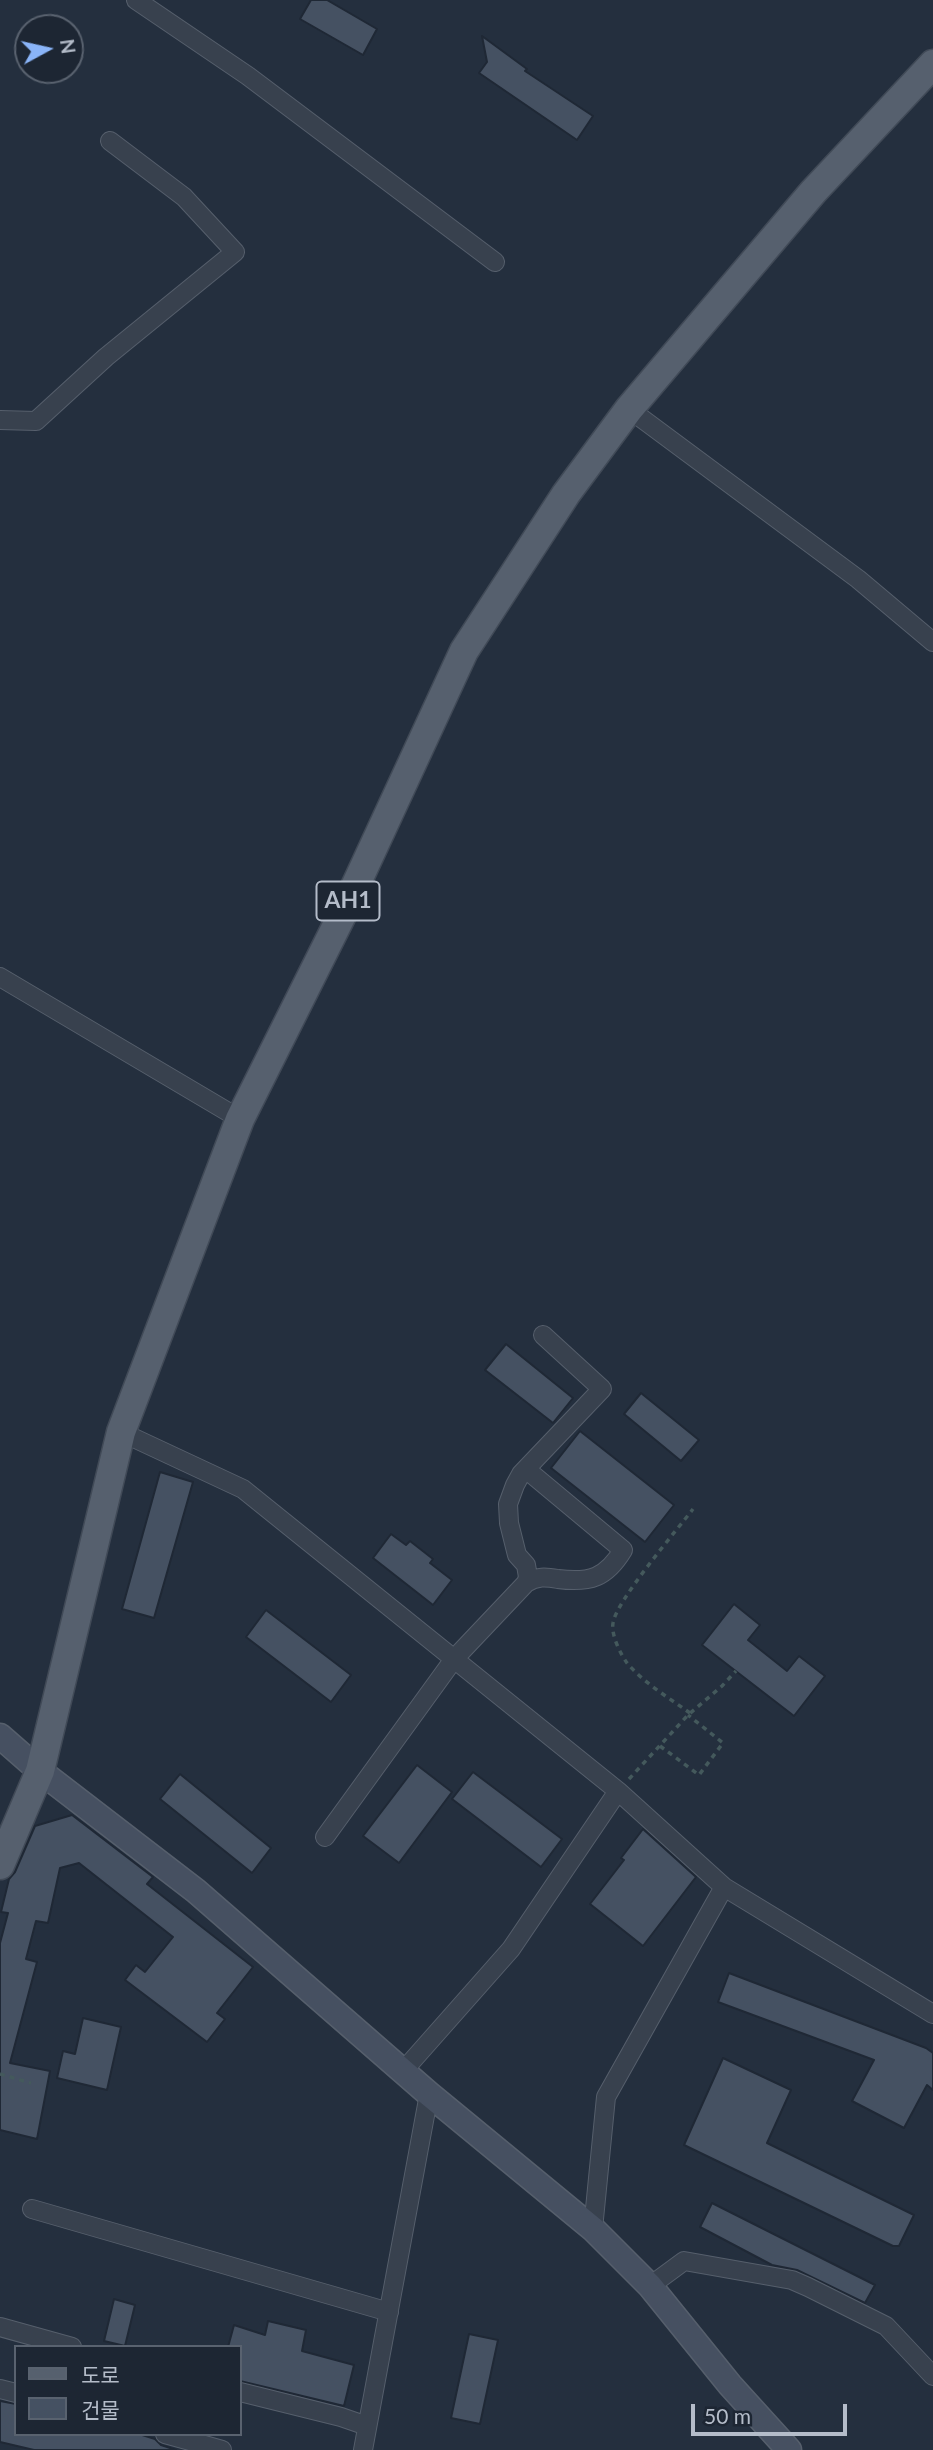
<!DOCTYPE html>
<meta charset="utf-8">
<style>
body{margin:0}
#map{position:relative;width:933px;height:2450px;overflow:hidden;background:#242f3e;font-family:Lato,"Noto Sans KR",sans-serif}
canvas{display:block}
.legend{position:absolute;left:14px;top:2345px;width:228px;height:91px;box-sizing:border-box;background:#1d2633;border:2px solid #59626f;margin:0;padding:9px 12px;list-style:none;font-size:21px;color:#b4bcc9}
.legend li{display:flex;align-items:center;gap:14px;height:35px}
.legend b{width:35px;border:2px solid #59626f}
.north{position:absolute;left:14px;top:14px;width:70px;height:70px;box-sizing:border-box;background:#1d2633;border:2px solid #59626f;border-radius:50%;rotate:82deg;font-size:19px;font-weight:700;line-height:28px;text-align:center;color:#b4bcc9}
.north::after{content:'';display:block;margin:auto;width:24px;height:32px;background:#8ab4f8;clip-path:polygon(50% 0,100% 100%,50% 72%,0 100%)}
.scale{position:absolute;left:691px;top:2404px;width:156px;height:32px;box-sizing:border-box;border:4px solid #b4bcc9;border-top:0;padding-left:9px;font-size:21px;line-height:24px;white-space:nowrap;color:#b4bcc9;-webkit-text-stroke:5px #1d2633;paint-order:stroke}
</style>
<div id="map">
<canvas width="933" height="2450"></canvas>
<ul class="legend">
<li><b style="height:9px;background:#56606e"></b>도로</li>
<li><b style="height:19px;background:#455162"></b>건물</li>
</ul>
<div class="north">N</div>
<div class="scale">50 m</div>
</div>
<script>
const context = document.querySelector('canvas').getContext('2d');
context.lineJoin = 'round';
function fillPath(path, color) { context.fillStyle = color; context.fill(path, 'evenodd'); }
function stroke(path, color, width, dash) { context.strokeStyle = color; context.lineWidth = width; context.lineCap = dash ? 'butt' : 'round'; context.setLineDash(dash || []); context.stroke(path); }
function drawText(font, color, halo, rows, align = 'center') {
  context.font = font + ' Lato,sans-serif'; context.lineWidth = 5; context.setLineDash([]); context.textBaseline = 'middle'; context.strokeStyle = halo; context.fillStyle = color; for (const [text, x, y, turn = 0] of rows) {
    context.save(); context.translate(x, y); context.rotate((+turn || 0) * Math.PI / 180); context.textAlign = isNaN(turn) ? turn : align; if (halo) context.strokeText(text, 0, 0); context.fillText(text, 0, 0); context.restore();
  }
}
const building = new Path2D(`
 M311 0H327L377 29 363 55 300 19Z
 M482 36 527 69 525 71 593 116 577 140 479 73 487 62Z
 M506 1344 573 1398 553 1423 485 1370Z
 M641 1393 699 1440 681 1461 624 1414Z
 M580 1431 674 1505 645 1542 551 1468Z
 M160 1472 193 1482 154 1618 122 1609Z
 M391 1534 406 1545 410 1541 433 1559 430 1563 452 1580 433 1605 373 1558Z
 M734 1604 760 1625 748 1640 787 1671 799 1656 825 1676 794 1716 702 1645Z
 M266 1610 351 1675 331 1702 246 1637Z
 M417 1765 452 1792 399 1863 363 1836Z
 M473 1772 562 1839 541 1867 452 1799Z
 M180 1774 271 1848 252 1873 160 1799Z
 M72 1815 153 1877 147 1884 253 1967 217 2013 225 2019 207 2042 125 1980 136 1965 145 1972 173 1937 79 1863 60 1868 48 1923 36 1921 26 1959 37 1962 10 2063 50 2071 37 2139 0 2130V1943L8 1913 1 1912 9 1879 15 1872 35 1826Z
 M643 1829 696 1877 643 1946 590 1904 624 1860 621 1858Z
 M729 1973 926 2048 933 2053V2090L927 2085 904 2128 852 2101 874 2060 718 2002Z
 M83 2018 121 2027 107 2090 57 2078 63 2051 75 2054Z
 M723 2058 791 2090 767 2143 914 2215 899 2246H893L684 2145Z
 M712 2203 875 2285 865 2303 797 2270 772 2265 700 2227Z
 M114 2299 135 2305 125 2346 104 2341Z
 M268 2321 306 2330 302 2351 354 2365 344 2406 240 2381V2347H228L234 2325 265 2335Z
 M469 2334 498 2340 480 2424 451 2418Z
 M0 2401 16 2404V2434H139L155 2439 161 2445 176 2450H34L0 2442Z`);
const path = new Path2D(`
 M690 1713C669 1698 644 1683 627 1663 620 1653 611 1635 613 1623 616 1601 677 1530 693 1509
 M660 1746 699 1775 723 1743 688 1715
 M629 1779 688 1715 722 1686 736 1671
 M0 2074 31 2083`);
const street = new Path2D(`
 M136 0 248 76 495 262
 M629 409 858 579 933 642
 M0 420 36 421 106 357 235 252 184 197 110 141
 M0 977 240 1119
 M121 1432 243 1489 618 1791 724 1887 933 2014
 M527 1470 623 1550C606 1578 590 1583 558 1579 546 1577 537 1576 526 1583L528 1577 526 1565 517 1555 509 1523 508 1504 515 1485 521 1474 602 1389 543 1335
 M325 1837 454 1659 526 1583
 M404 2070 511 1949 618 1791
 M32 2209 389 2312
 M593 2229 606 2097 724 1887
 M650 2286 684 2261 792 2280 808 2287 886 2326 933 2376
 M0 2327 72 2347
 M0 2389 16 2393
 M240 2392 341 2417 367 2426
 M165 2434 222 2450
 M363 2450 429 2094`);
const secondary = new Path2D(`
 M0 1736 40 1771 196 1891 429 2094 593 2229 650 2286 730 2385 789 2450`);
const primary = new Path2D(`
 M0 1865 40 1771 121 1432 240 1119 341 917 464 651 566 494 629 409 813 192 933 64`);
const shields = [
 [348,901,63]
];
const shieldNames = [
 ["AH1",348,901]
];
fillPath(building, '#455162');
stroke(building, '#1f2835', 2);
stroke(street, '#565f6c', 20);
stroke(secondary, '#565f6c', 27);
stroke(primary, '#414a57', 31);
stroke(path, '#44595c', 3.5, [5, 5]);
stroke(street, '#38414e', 18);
stroke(secondary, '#465061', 24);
stroke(primary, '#56606e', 28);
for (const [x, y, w] of shields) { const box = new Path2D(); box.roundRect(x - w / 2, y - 19.5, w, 39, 5); context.fillStyle = '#1d2633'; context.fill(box); stroke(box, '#b4bcc9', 2); }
drawText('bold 23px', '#b4bcc9', null, shieldNames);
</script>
